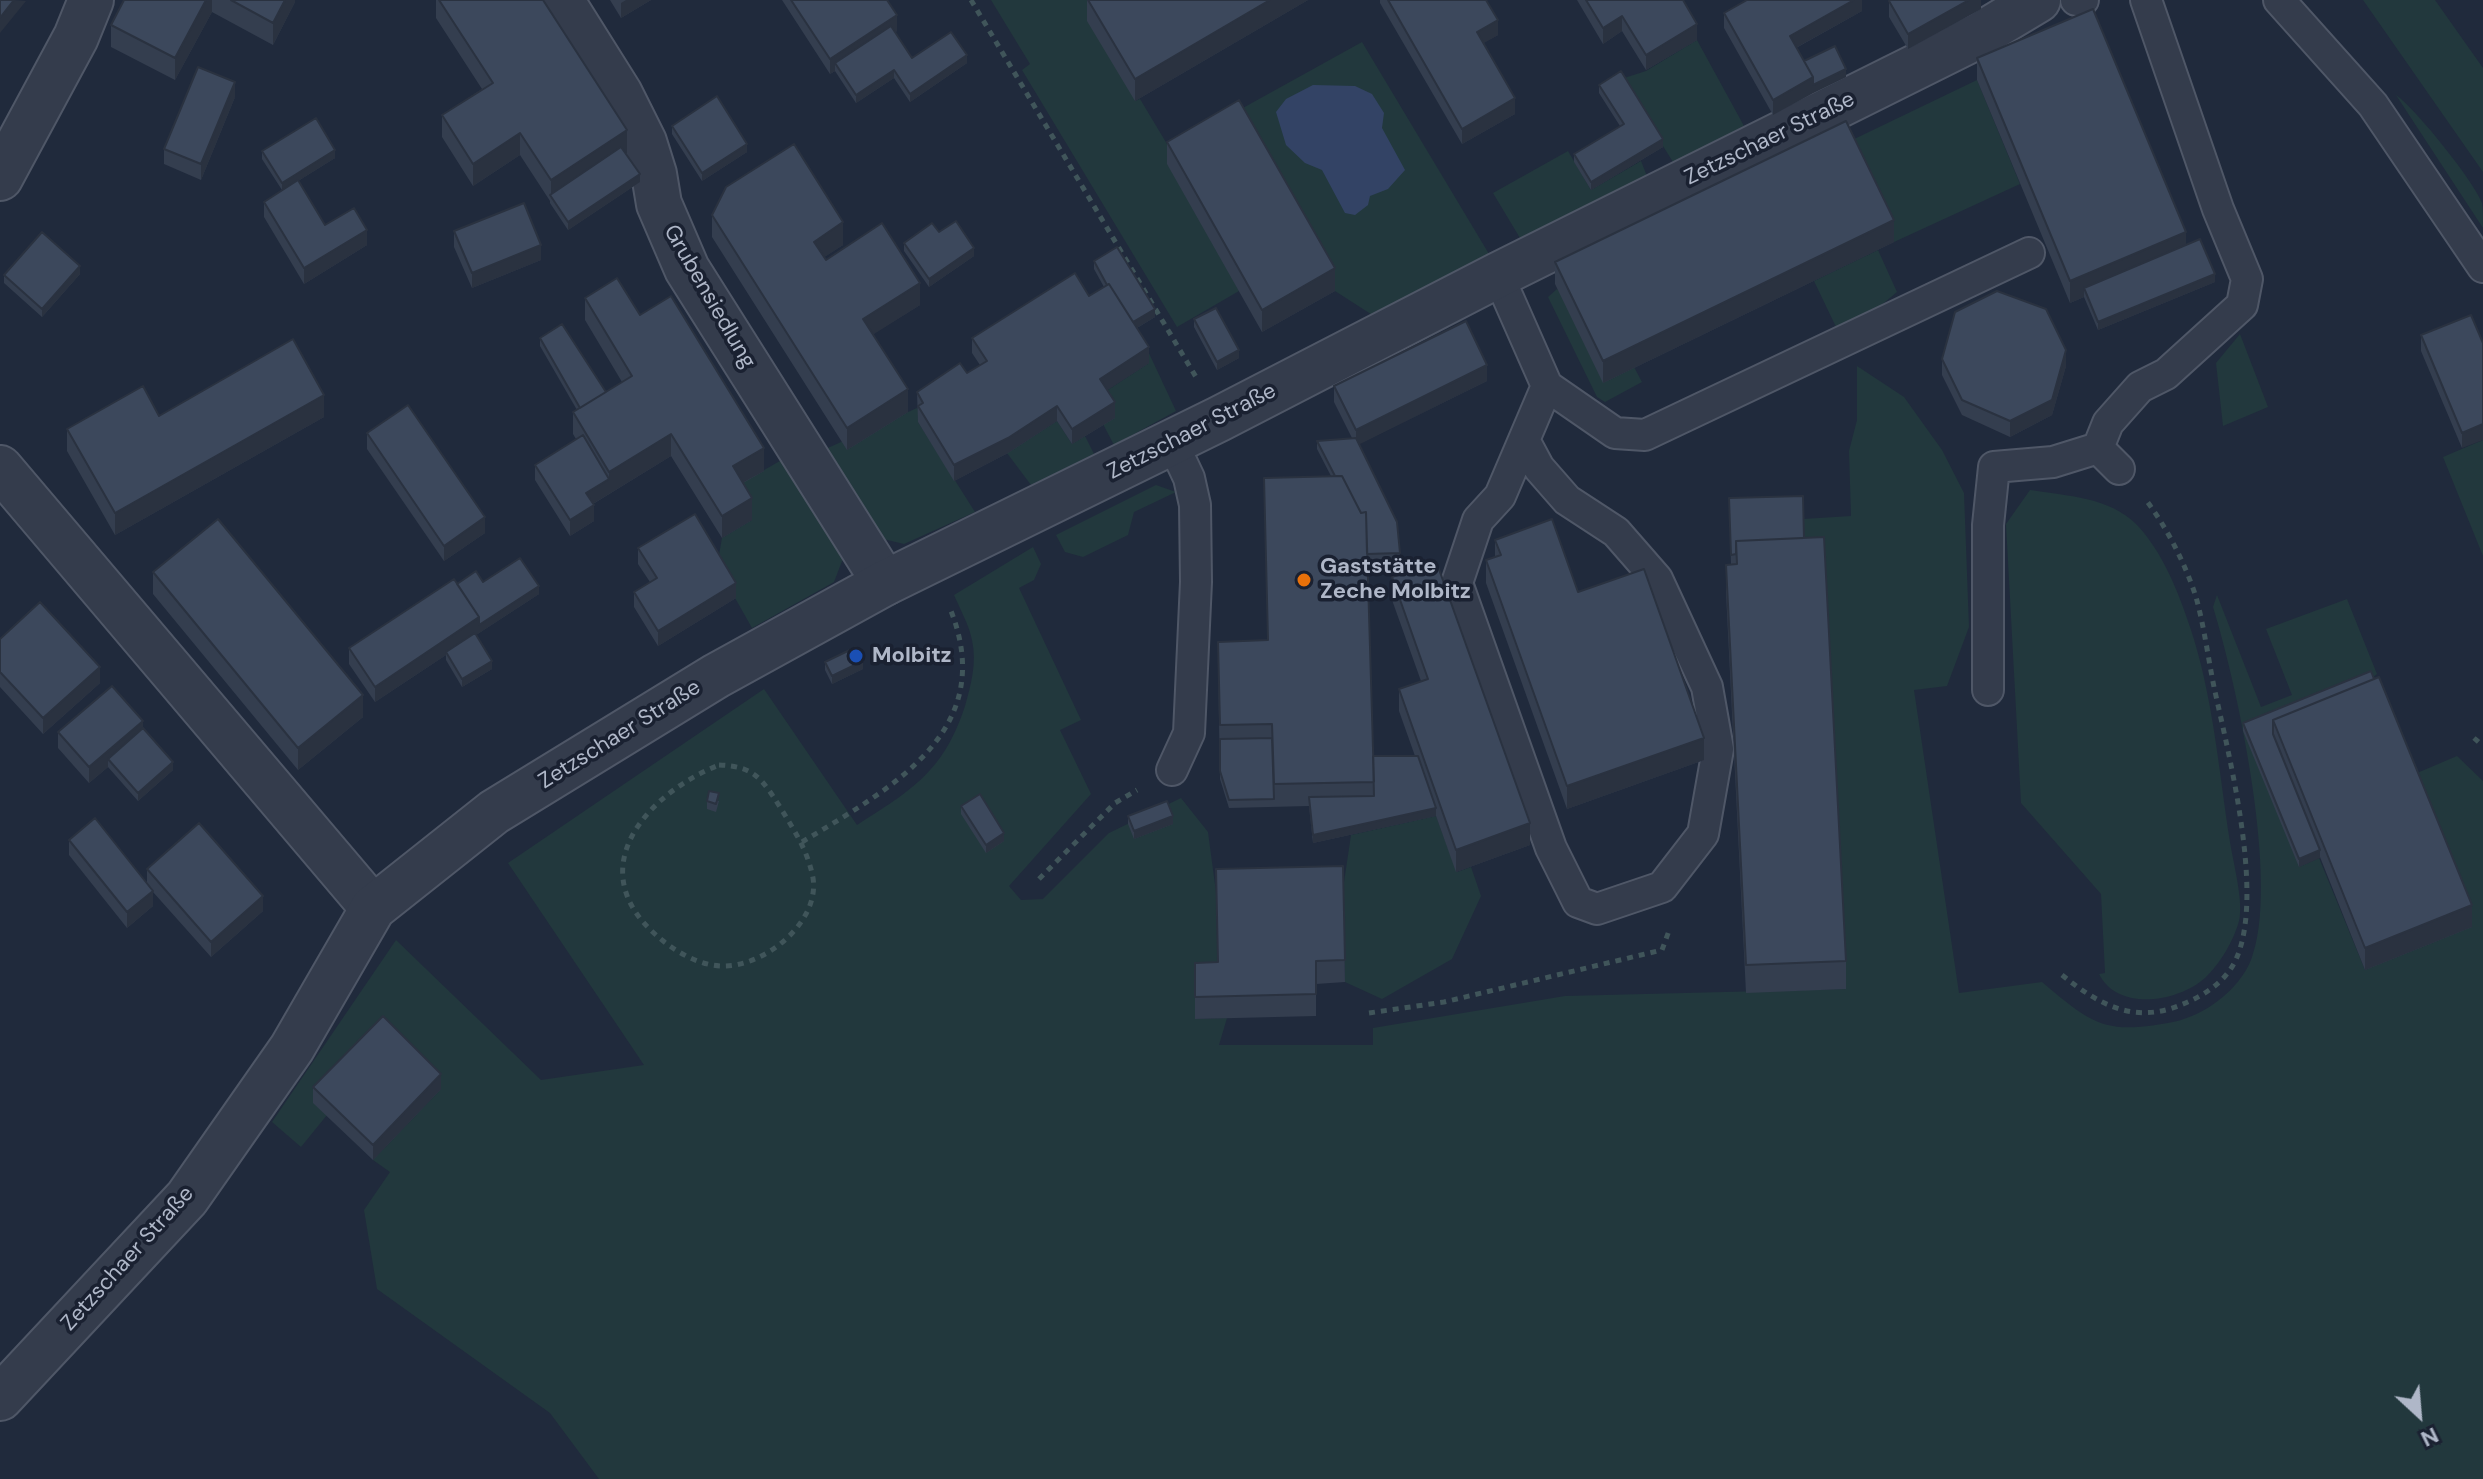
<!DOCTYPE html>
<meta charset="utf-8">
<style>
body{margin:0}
#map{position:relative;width:2483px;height:1479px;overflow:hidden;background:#202a3c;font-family:"DM Sans",sans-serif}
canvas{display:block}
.north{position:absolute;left:2379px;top:1375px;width:80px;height:80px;-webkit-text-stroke:6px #1a2131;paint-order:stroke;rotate:154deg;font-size:22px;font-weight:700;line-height:32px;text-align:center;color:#afb7c8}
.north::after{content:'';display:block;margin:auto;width:28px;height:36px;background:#afb7c8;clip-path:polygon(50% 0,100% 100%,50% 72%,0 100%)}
</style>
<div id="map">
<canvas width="2483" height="1479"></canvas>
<div class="north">N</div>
</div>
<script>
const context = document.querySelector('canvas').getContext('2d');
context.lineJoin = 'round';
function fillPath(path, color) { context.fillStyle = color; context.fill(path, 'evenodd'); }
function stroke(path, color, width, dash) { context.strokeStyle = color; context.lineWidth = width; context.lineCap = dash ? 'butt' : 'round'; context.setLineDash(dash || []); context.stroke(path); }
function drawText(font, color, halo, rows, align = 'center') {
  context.font = font + ' "DM Sans",sans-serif'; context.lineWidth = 7; context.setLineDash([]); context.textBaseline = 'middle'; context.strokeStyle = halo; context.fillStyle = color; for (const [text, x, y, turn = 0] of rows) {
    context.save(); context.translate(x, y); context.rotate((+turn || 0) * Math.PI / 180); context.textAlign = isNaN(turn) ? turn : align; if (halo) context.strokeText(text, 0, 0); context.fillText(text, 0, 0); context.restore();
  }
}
const green = new Path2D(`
 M991 0H1123L1135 101 1140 99 1176 159 1239 291 1177 327 1022 70 1030 64Z
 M2363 0H2435L2483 68V172Z
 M1697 40 1744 126 1673 162 1621 79 1646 71Z
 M1362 42 1492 259 1377 318 1335 291 1232 114Z
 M1977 80 2020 184 1894 242 1846 143Z
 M2396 95C2415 108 2474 181 2482 203 2483 209 2483 220 2483 228Z
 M1568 151 1591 190 1641 161 1647 176 1523 243 1493 193Z
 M1878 250 1897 292 1861 322 1837 329 1814 281Z
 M1557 289 1634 367 1642 382 1605 402 1597 397 1548 297Z
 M2240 334 2268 407 2223 426 2216 363Z
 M1147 349 1176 411 1114 445 1103 424 1100 395 1149 363Z
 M1857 366 1904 397 1942 450 1964 493 1969 627 1947 686 1914 690 1959 993 2042 982C2093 1025 2105 1035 2173 1022 2204 1016 2239 990 2251 960 2281 885 2237 685 2213 607L2217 595 2261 707 2292 695 2266 629 2347 599 2377 674 2371 679 2299 867 2319 858 2365 970 2410 776 2457 756 2483 781V1479H599L550 1413 377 1289 364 1210 390 1172 373 1160 441 1089 327 1115 301 1147 272 1122 396 940 541 1080 644 1065 508 863 764 689 857 825C912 790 944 771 965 706 971 685 977 663 972 640 969 625 960 609 954 595L1033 547 1041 564 1034 580 1019 588 1081 720 1060 730 1091 794 1009 886 1021 900 1043 899 1109 833 1181 798 1208 832 1216 892 1218 985 1195 1019 1227 1018 1219 1045H1373V1028L1565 996 1845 989 1803 519 1851 516 1849 451 1857 420Z
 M917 408 923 418 918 422 975 512 904 544 875 537 821 451Z
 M1057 421 1072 444 1085 436 1094 454 1031 485 1007 453Z
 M2483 440V556L2443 457Z
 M785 458 844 556 834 582 752 628 717 566 722 538 752 520 733 488Z
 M1156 485 1176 492 1134 512 1128 535 1083 557 1065 552 1056 535Z
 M2030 490C2067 496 2110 497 2137 525 2162 551 2179 593 2190 627 2213 695 2219 772 2230 842 2233 862 2244 902 2239 921 2234 940 2220 964 2205 978 2178 1002 2118 1012 2099 974L2105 973 2101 894 2021 803 2006 524Z
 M1436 816 1457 872 1471 867 1481 896 1452 959 1382 999 1345 982 1343 889 1351 835Z`);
const water = new Path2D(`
 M1313 85 1355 86 1372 94 1384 113 1382 128 1405 170 1388 189 1370 196 1368 205 1355 215 1345 213 1322 170 1305 163 1286 145 1276 112 1286 99Z`);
const path = new Path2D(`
 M971 0 1196 377
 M2474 738 2483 746
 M719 765C754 766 762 779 780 807 794 830 808 851 813 878 820 923 763 968 721 966 697 965 673 950 656 935 580 868 648 793 719 765Z
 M802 842C893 787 1001 730 949 606
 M1039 879 1115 803 1137 790
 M2062 975C2097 1003 2132 1024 2178 1006 2202 997 2227 982 2237 957 2264 892 2229 756 2214 687 2208 657 2204 626 2196 597 2185 563 2167 528 2146 500
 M1369 1013 1444 1002 1662 950 1670 928`);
const service = new Path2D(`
 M2076 0H2083
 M2279 0 2373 105 2483 267
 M1498 275 1547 386 1615 433 1645 435 2029 253
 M1524 440 1539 468 1567 500 1616 532 1657 579 1707 687 1718 749 1703 834 1662 887 1597 909 1578 902 1551 848 1457 583 1478 520 1500 496 1547 386
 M1172 442 1189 478 1195 505 1196 582 1189 733 1172 770
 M2119 469 2098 448 2108 423 2140 387 2166 374 2242 305 2247 279 2218 209 2146 0
 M1988 690V525L1994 467 2053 462 2098 448`);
const minor = new Path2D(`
 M561 0 620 94 644 142 654 174 659 204 687 269 885 583
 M0 178 76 37 91 0
 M0 468 373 908`);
const tertiary = new Path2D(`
 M0 1398 187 1198 292 1048 373 908 494 812 716 676 885 583 1219 419 1498 275 1978 36 2038 0`);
const wall = new Path2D(`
 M124 0H295V2L273 45 212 12 175 80 111 47V25Z
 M436 0H543L627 153H626L640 182 568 230 550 203V201L520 155 473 186 442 137V115L482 89 436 18Z
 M610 0H651L621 18Z
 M782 0H887L897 31 895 32 912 58 967 63 910 102 894 78 856 103 835 71 830 74Z
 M1087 0H1308L1135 101 1087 21Z
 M1380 0H1486L1498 35 1483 43 1515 114 1462 144 1380 3Z
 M1577 0H1683L1697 40 1646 70 1622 31 1603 44Z
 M1862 0V11L1796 48 1804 61 1846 77 1813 93 1773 115 1724 28V13Z
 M1981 0V9L1908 49 1889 17V1Z
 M1977 58 2215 282 2098 330 2084 297 2070 303 1977 80Z
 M1599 85 1663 147 1591 190 1574 162V154L1620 126 1599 93Z
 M235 97 201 180 164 164V149Z
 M672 126 747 152 702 181 672 134Z
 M1167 142 1335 291 1262 332 1167 164Z
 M262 151 335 158 298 181 325 225 367 245 304 284 264 217V202L282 190 262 159Z
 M712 215 843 245 824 257 826 260 920 305 873 334 908 412 847 450 712 237Z
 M454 231 541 260 472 288 454 247Z
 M939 232 974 256 929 287 904 251V243Z
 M1894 242 1603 383 1555 284V262Z
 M1094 261 1155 317 1137 328 1149 363 1107 390 1115 418 1072 444 1057 421 1008 453 954 481 918 422 917 392 967 373 980 365 972 353V338L1089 296 1104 287 1094 269Z
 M80 274 42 317 4 283V275Z
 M585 298 640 315 764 471 743 483 752 520 722 538 671 456 593 504 594 521 570 536 535 480V465L576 439 573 434V412L577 410 540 346V338L606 392 622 382 585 320Z
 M2471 315 2462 448 2421 351V335Z
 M1194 319 1239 358 1217 370 1194 327Z
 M1942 359 2066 366 2052 415 2010 437 1962 415 1942 375Z
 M1487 381 1359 444 1400 553V561L1368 562 1373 756H1415L1399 711V689L1421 681 1392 600V577L1530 845 1456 872 1436 816 1313 843 1309 806 1229 808 1220 779 1218 664 1268 640 1264 478 1331 476 1317 449V441L1352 438 1334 402V386Z
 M159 416 324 417 115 535 67 451V429Z
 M367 433 485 533 444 561 367 449Z
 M1729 498 1804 538 1846 961V989L1746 993 1726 593V565H1731Z
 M1495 540 1578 592 1704 760 1567 809 1486 583V560L1495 557Z
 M638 548 736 598 658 646 634 607V592L650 582 638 564Z
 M153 572 363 717 298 770 153 594Z
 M483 582 539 594 476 635 492 669 462 687 446 660V655L375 702 349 664V648L457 584Z
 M0 639 100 683 43 734 0 687Z
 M825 662 863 669 832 684 825 670Z
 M2371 671 2472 927 2365 970 2320 857 2299 867 2243 731V723Z
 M143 728 173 770 138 801 108 767 89 783 58 748V732Z
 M707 801H719L716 812 707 809Z
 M961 806 1004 841 986 853 961 814Z
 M1128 816 1173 824 1134 839 1128 824Z
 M69 840 147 883V869L263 911 211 957 153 892V906L127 928 69 855Z
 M1343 866 1345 982 1316 984V1016L1195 1019V963L1217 962Z
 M313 1087 441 1089 373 1160 313 1103Z`);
const shadedWall = new Path2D(`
 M14 0 26 1 0 33V18Z
 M206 0H212V12L175 80V58Z
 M285 0H295V2L273 45V23Z
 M626 0H651L621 18V3Z
 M1270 0H1308L1135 101V79Z
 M1854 0H1862V11L1790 51V36Z
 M1969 0H1981V9L1908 49V34Z
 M897 15V31L839 68 835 63V71L830 74V59Z
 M1622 16V31L1603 44V28Z
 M1498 20V35L1477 47V32Z
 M1697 24V40L1646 70V55Z
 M967 55V63L910 102V94Z
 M1846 69V77L1813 93V85Z
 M894 70V78L856 103V95Z
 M1813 77V93L1773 115V100Z
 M235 82V97L201 180V164Z
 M1515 98V114L1462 144V129Z
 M627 130V153L554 201 551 197V180Z
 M520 133V155L473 186V164Z
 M1663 139V147L1591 190V182Z
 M747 144V152L702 181V173Z
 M335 150V158L282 191V183Z
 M640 174V182L568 230V222Z
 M1894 220V242L1603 383V361Z
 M843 222V245L814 264V242Z
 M367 230V245L304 284V268Z
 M2186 232V254L2084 288V297L2070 303V281Z
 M541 245V260L472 288V273Z
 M974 248V256L929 287V279Z
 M80 266V274L42 317V309Z
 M1335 268V291L1262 332V310Z
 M2215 274V282L2098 330V322Z
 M920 283V305L863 341V319Z
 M1155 309V317L1130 332V324Z
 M1149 347V363L1100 395V379Z
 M1239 350V358L1217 370V362Z
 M2066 350V366L2052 415 2010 437V421Z
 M1487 365V381L1356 446V430Z
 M908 389V412L847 450V428Z
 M324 395V417L115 535V513Z
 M1115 402V418L1072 444V429Z
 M1057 406V421L1008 453 954 481V465Z
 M2483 424V440L2462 448V433Z
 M671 434V456L609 494V472Z
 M764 448V471L733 488V466Z
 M609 479V494L586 508V493Z
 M752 498V520L722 538V516Z
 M594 505V521L570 536V520Z
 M485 517V533L444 561V546Z
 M736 583V598L658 646V631Z
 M539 586V594L447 654 446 652V655L375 702V687L479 617Z
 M492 661V669L462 687V679Z
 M863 661V669L832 684V676Z
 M100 667V683L43 734V718Z
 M363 695V717L298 770V748Z
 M143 721V736L108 759V767L89 783V767Z
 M1704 738V760L1567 809V786Z
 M173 762V770L138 801V793Z
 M1436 808V816L1313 843V835Z
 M1173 816V824L1134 839V831Z
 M1530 823V845L1456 872V850Z
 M1004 833V841L986 853V845Z
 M2320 850V858L2299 867V859Z
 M153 891V906L127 928V912Z
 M263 896V911L211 957V942Z
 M2472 905V927L2365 970V948Z
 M441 1074V1089L373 1160V1145Z`);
const building = new Path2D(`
 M0 0H14L0 18Z
 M124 0H206L175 58 111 25Z
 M231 0H285L273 23Z
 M439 0H543L627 130 551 180 520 133 473 164 442 115 493 83Z
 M791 0H887L897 15 830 59Z
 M1088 0H1270L1135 79Z
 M1388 0H1486L1498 20 1477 32 1515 98 1462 129Z
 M1586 0H1683L1697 24 1646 55 1622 16 1603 28Z
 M1747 0H1854L1790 36 1813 77 1773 100 1724 13Z
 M1891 0H1969L1908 34 1889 1Z
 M2093 9 2186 232 2070 281 1977 58Z
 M891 26 912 58 951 32 967 55 910 94 894 70 856 95 835 63Z
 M1835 46 1846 69 1813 85V77L1804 61Z
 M198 67 235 82 201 164 164 149Z
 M1621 71 1663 139 1591 182 1574 154 1624 124 1599 85Z
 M717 96 747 144 702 173 672 126Z
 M1239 100 1335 268 1262 310 1167 142Z
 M316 118 335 150 282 183 262 151Z
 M1846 121 1894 220 1603 361 1555 262Z
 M794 144 843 222 814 242 826 260 882 223 920 283 863 319 908 389 847 428 712 215 726 187Z
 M621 147 640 174 568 222 550 195Z
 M298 180 325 225 354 208 367 230 304 268 264 202Z
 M524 203 541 245 472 273 454 231Z
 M956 221 974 248 929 279 904 243 932 223 939 232Z
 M42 232 80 266 42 309 4 275Z
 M2200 239 2215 274 2098 322 2084 288Z
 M1117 247 1155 309 1133 322 1109 284 1107 285 1094 261Z
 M1075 273 1089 296 1109 284 1149 347 1100 379 1115 402 1072 429 1057 406 1008 438 954 465 918 406 923 403 917 392 960 363 967 373 987 361 972 338Z
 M617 278 640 315 671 296 764 448 733 466 752 498 722 516 671 434 609 472 573 412 632 376 585 298Z
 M1997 291 2046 309 2066 350 2052 400 2010 421 1962 400 1942 359 1955 312Z
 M1216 308 1239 350 1217 362 1194 319Z
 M2471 315 2483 343V424L2462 433 2421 335Z
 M1466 321 1487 365 1356 430 1334 386Z
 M562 324 606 392 580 408 540 338Z
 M293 339 324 395 115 513 67 429 143 386 159 416Z
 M408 405 485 517 444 546 367 433Z
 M583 435 609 479 586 493 594 505 570 520 535 465Z
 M1356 438 1397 522 1400 553 1367 554 1366 512 1361 513 1342 476H1335L1317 441Z
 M1342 476 1361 513 1366 512 1374 782 1274 784 1272 724 1220 725 1218 642 1268 640 1264 478Z
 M1803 496 1804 538 1736 541V554L1731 555 1729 498Z
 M695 514 736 583 658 631 634 592 657 578 638 548Z
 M218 519 363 695 298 748 153 572Z
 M1552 519 1578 592 1644 569 1704 738 1567 786 1486 560 1501 555 1495 540Z
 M1824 537 1846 961 1746 965 1726 565 1737 564 1736 541Z
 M520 558 539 586 479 625V617L457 584 476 571 483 582Z
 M1436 561 1530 823 1456 850 1399 689 1428 679 1392 577Z
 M454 579 479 617 375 687 349 648Z
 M40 602 100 667 43 718 0 672V639Z
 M475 633 492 661 462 679 446 652Z
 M856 647 863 661 832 676 825 662Z
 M2371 671 2374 679 2273 720V734L2320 850 2299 859 2243 723Z
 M2379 677 2472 905 2365 948 2273 720Z
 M112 686 143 721 89 767 58 732Z
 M143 728 173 762 138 793 108 759Z
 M1272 738 1274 799 1229 800 1220 771V739Z
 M1373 756H1418L1436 808 1313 835 1309 797 1374 796Z
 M709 791 719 793 716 804 707 801Z
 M980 794 1004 833 986 845 961 806Z
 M1167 801 1173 816 1134 831 1128 816Z
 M95 818 153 891 127 912 69 840Z
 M199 823 263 896 211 942 147 869Z
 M1343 866 1345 960 1316 961V994L1195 997V963L1218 962 1216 869Z
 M383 1016 441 1074 373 1145 313 1087Z`);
const markers = [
 [1304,580,8,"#e8710a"],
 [856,656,8,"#1a4fb4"]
];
const streetNames = [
 ["Zetzschaer Straße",1770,139,-26],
 ["Grubensiedlung",709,297,60],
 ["Zetzschaer Straße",1192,432,-27],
 ["Zetzschaer Straße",620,735,-32],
 ["Zetzschaer Straße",128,1259,-48]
];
const poiNames = [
 ["Gaststätte",1320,567],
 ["Zeche Molbitz",1320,592],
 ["Molbitz",872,656]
];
fillPath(green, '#22383d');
fillPath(water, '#334365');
stroke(service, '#4f5767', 34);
stroke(minor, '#4f5767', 48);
stroke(tertiary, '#4f5767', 48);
stroke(path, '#40555a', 5, [6, 6]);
stroke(service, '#343c4c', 30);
stroke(minor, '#343c4c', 44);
stroke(tertiary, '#343c4c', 44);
fillPath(wall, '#343e4f');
fillPath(shadedWall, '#2a3240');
fillPath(building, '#3c485c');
stroke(building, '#2a3240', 2);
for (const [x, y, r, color] of markers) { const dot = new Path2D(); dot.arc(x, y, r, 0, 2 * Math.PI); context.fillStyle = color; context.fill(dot); stroke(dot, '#1a2131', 3); }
drawText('22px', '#afb7c8', '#1a2131', streetNames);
drawText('bold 22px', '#afb7c8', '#1a2131', poiNames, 'left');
</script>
